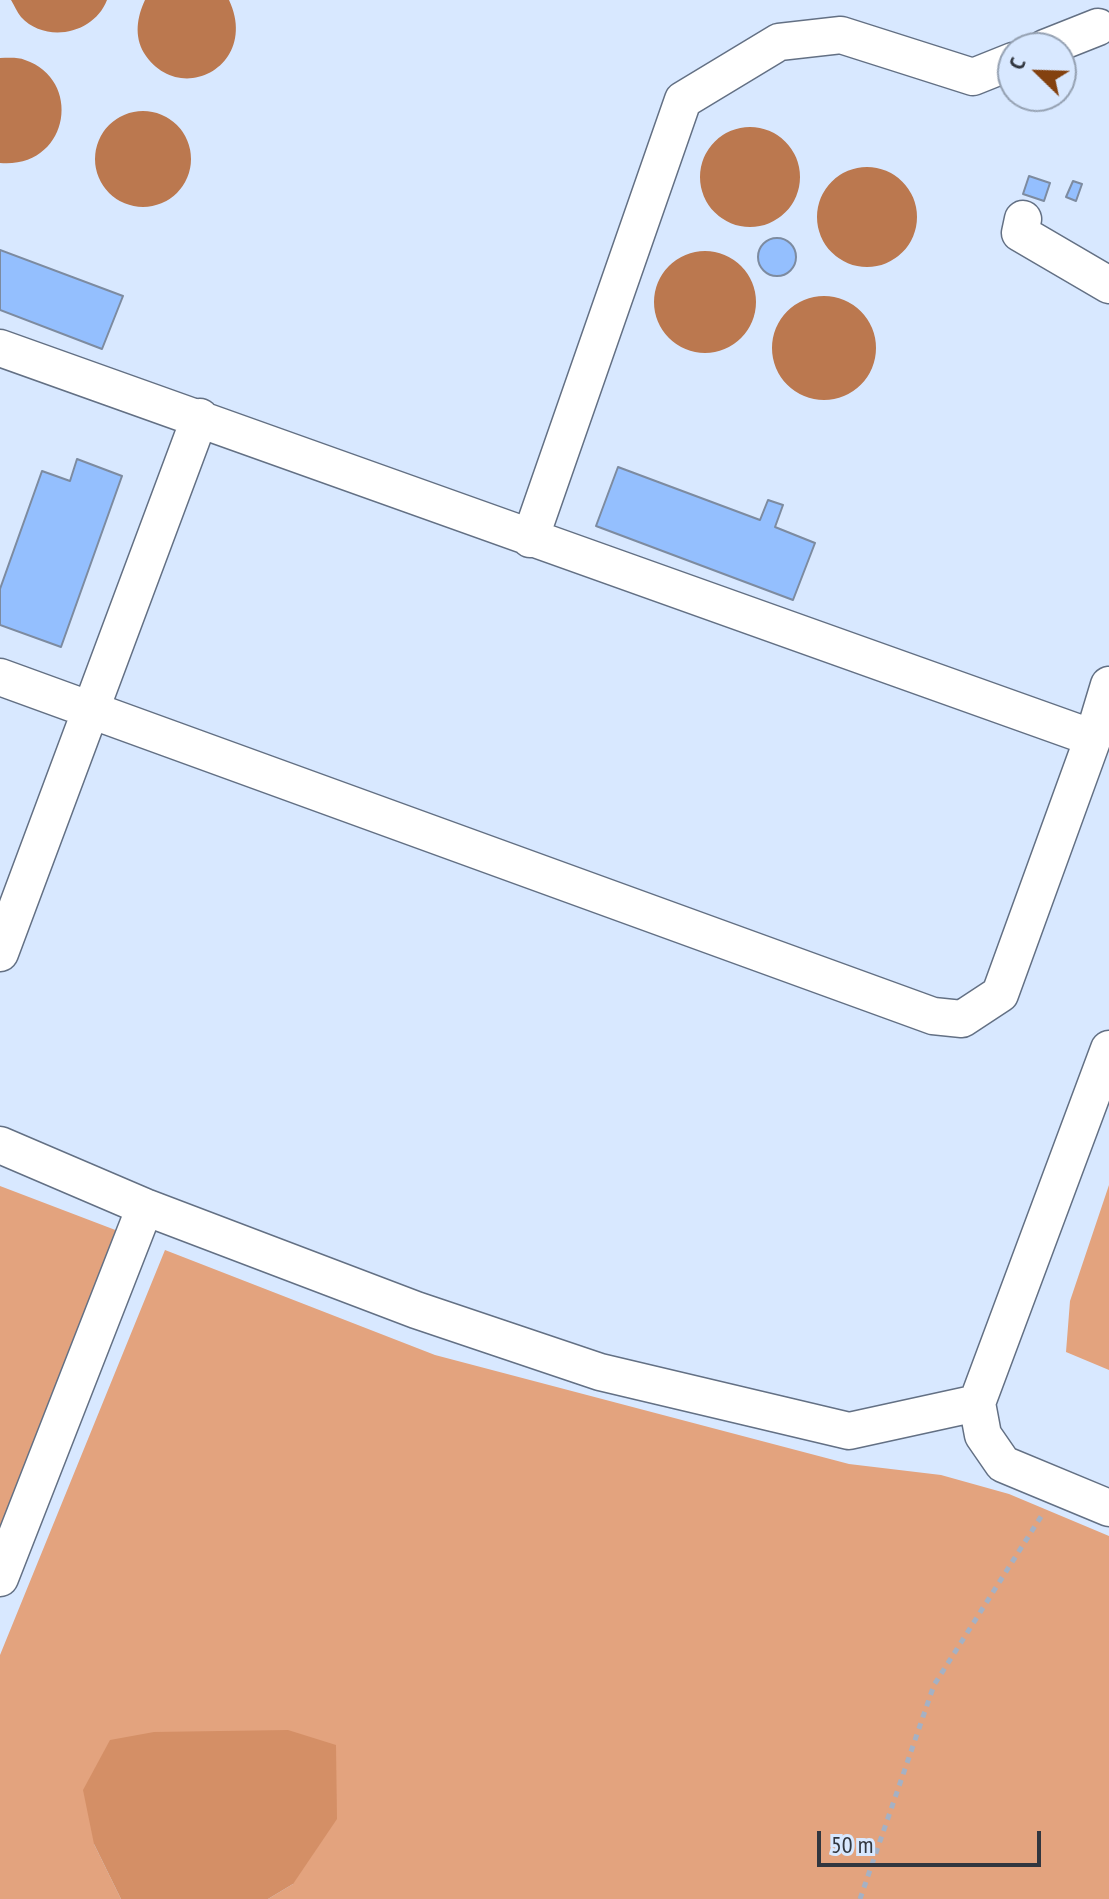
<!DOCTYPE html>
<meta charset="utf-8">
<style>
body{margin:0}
#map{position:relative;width:1109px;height:1899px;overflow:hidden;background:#d8e8ff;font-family:"PT Sans Narrow",sans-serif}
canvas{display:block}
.north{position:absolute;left:997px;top:32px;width:80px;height:80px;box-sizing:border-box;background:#d8e8ff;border:2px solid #95a1b2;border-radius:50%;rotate:293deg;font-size:22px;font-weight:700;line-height:32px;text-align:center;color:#31363f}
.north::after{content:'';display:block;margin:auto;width:28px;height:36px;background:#83410f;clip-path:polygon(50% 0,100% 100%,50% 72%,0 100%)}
.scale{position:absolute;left:817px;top:1831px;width:224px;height:36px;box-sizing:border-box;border:4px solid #31363f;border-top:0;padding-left:10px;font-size:24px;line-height:28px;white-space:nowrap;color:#31363f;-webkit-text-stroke:6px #d8e8ff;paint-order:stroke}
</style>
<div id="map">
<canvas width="1109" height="1899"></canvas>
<div class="north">С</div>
<div class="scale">50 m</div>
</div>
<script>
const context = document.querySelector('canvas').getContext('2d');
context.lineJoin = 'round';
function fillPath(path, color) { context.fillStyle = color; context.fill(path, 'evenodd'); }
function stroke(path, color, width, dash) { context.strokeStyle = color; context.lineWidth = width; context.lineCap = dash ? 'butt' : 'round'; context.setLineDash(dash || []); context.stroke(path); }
const green = new Path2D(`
 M1109 1185V1370L1066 1352 1070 1301Z
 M0 1186 118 1231 0 1527Z
 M165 1250 435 1355 849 1464 941 1475 1009 1494 1109 1536V1899H268L293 1884 94 1844 121 1899H0V1655Z`);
const forest = new Path2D(`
 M288 1730 336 1745 337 1819 293 1884 268 1899H121L94 1844 83 1790 110 1740 154 1732Z`);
const water = new Path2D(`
 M11 0H107C94 34 46 44 21 17 17 12 14 5 11 0Z
 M145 0H229C260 66 179 108 144 53 134 36 137 17 145 0Z
 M0 58C8 58 18 57 25 60 84 80 69 169 0 163Z
 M95 159a48 48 0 1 1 96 0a48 48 0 1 1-96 0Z
 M700 177a50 50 0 1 1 100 0a50 50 0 1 1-100 0Z
 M817 217a50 50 0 1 1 100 0a50 50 0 1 1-100 0Z
 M654 302a51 51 0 1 1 102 0a51 51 0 1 1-102 0Z
 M772 348a52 52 0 1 1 104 0a52 52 0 1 1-104 0Z`);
const building = new Path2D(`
 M1029 176 1050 183 1044 201 1023 194Z
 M1073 181 1082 184 1076 201 1066 197Z
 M758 257a19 19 0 1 1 38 0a19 19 0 1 1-38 0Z
 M0 250 123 296 102 349 0 310Z
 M77 459 122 476 61 647 0 625V589L42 471 70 481Z
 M618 467 760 520 768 500 783 505 775 527 815 543 793 600 596 526Z`);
const path = new Path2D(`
 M860 1899 934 1685 1042 1515`);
const minor = new Path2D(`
 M1045 48 1098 27
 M1023 219 1020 233 1109 285
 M0 348 1093 738 1109 685
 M530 539 683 100 779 42 841 35 973 77 1013 61
 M0 677 933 1016 962 1019 1000 994 1093 738
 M0 953 200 417
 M1109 1049 977 1403 983 1435 1003 1464 1109 1508
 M0 1145 145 1207 416 1310 600 1372 849 1431 977 1403
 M0 1578 145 1207`);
fillPath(green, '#e3a37e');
fillPath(forest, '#d48f66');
fillPath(water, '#bb784f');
fillPath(building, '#94bffe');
stroke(building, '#7d8ba0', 2);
stroke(minor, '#637084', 39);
stroke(path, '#a5b1c4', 5, [6, 6]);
stroke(minor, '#fff', 36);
</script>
